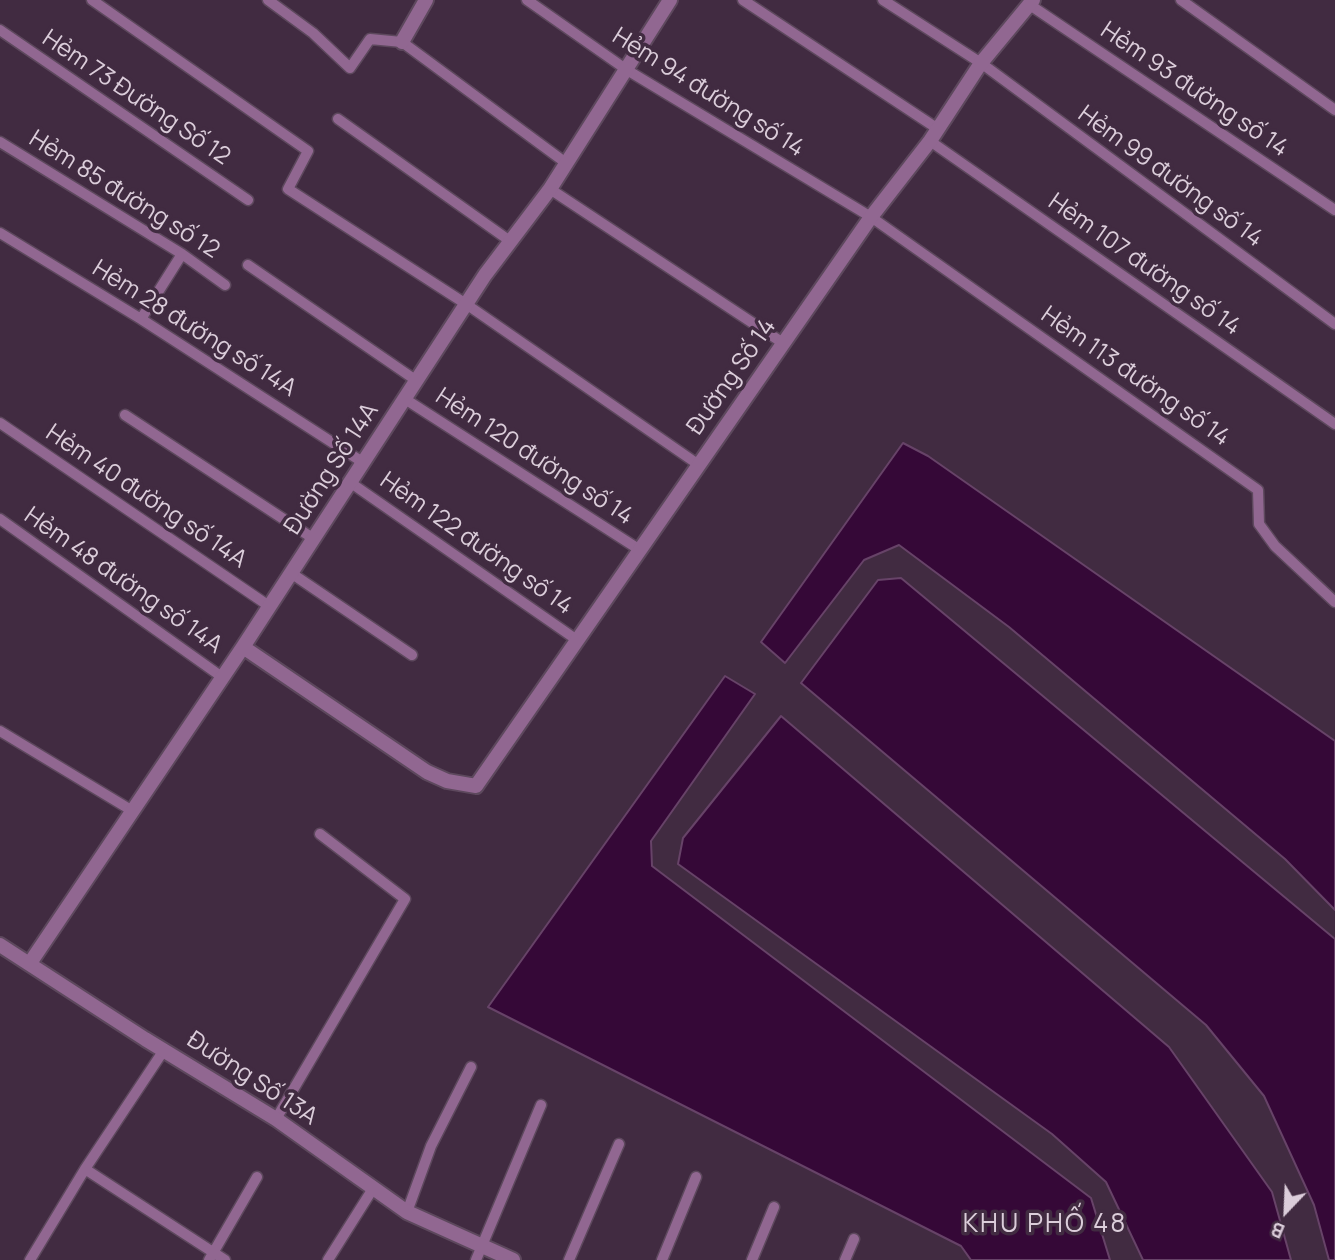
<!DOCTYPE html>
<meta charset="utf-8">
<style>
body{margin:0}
#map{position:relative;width:1335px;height:1260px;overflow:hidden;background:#412b41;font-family:Manrope,sans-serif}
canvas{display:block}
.north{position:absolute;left:1251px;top:1176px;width:70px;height:70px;-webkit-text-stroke:5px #412b41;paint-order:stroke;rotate:203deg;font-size:19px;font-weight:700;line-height:28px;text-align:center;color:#dbcdda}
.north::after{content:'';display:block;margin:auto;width:24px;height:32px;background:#dbcdda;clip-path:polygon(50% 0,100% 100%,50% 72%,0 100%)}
</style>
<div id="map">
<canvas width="1335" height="1260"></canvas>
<div class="north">B</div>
</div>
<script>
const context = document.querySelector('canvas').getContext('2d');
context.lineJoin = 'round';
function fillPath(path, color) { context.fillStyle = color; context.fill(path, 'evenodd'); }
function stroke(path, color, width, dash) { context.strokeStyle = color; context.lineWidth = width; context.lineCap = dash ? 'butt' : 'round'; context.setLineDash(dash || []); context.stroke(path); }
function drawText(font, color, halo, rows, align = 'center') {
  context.font = font + ' Manrope,sans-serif'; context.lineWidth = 7; context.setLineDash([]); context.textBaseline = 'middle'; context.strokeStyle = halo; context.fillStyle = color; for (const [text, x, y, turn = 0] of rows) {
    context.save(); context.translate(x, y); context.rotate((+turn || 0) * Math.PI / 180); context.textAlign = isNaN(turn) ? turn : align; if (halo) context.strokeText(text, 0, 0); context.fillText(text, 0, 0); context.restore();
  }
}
const water = new Path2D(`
 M903 443 928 456 1335 741V910L1285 859 1009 627 899 545 864 560 785 663 761 642Z
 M901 578 1335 939V1260H1329L1314 1205 1264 1096 1206 1025 801 683 878 580Z
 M725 676 755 694 651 841 652 866 1091 1198 1110 1260H971L961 1246 488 1007Z
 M781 716 1169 1047 1272 1192 1291 1260H1143L1106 1182 1052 1134 678 864 683 838Z`);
const lane = new Path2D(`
 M92 0 308 151 288 189 466 304 699 465
 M268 0 313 33 350 68 370 39 402 42 566 163
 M527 0 627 70 871 217 1258 490 1259 524 1275 546 1335 602
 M743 0 938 129
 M883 0 981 63 1335 324
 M1181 0 1335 110
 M1030 5 1335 210
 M0 30 248 200
 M338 119 510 241
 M930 141 1335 424
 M0 142 182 254 225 285
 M550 189 783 343
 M0 233 141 319 364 463
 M248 265 417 381
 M141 319 182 254
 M405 399 640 550
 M125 415 314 539
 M0 423 269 606
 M351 483 577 640
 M0 519 222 677
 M291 573 412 655
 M0 731 131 810
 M276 1119 405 899 320 834
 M85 1169 225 1260
 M407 1212 431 1146 471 1067
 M30 1260 85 1169 164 1050
 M209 1260 257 1177
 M328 1260 374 1187
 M476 1260 541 1105
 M569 1260 619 1144
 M662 1260 696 1177
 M752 1260 774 1207
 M845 1260 854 1239`);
const street = new Path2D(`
 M402 42 426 0
 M243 647 427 772 447 781 476 786 871 217 930 141 981 63 1033 0
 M0 945 145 1039 276 1119 407 1212 513 1260
 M30 963 243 647 485 275 550 189 670 0`);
const streetNames = [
 ["Hẻm 93 đường số 14",1194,90,34],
 ["Hẻm 94 đường số 14",708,93,32],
 ["Hẻm 73 Đường Số 12",136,98,34],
 ["Hẻm 99 đường số 14",1170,177,36],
 ["Hẻm 85 đường số 12",124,195,32],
 ["Hẻm 107 đường số 14",1144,265,35],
 ["Hẻm 28 đường số 14A",194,329,32],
 ["Đường Số 14",732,377,-55],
 ["Hẻm 113 đường số 14",1135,377,35],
 ["Hẻm 120 đường số 14",534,457,33],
 ["Đường Số 14A",332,469,-57],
 ["Hẻm 40 đường số 14A",146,497,34],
 ["Hẻm 122 đường số 14",476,544,35],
 ["Hẻm 48 đường số 14A",123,581,35],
 ["Đường Số 13A",252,1079,33]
];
const neighbourhoodNames = [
 ["KHU PHỐ 48",1045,1225]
];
fillPath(water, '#350837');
stroke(water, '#674368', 2);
stroke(lane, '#5d485d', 13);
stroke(street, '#5d485d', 18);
stroke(lane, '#916791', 10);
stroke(street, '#916791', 14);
drawText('24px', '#dbcdda', '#412b41', streetNames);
context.letterSpacing = '2px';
drawText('26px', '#dbcdda', '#412b41', neighbourhoodNames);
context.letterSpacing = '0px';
</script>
